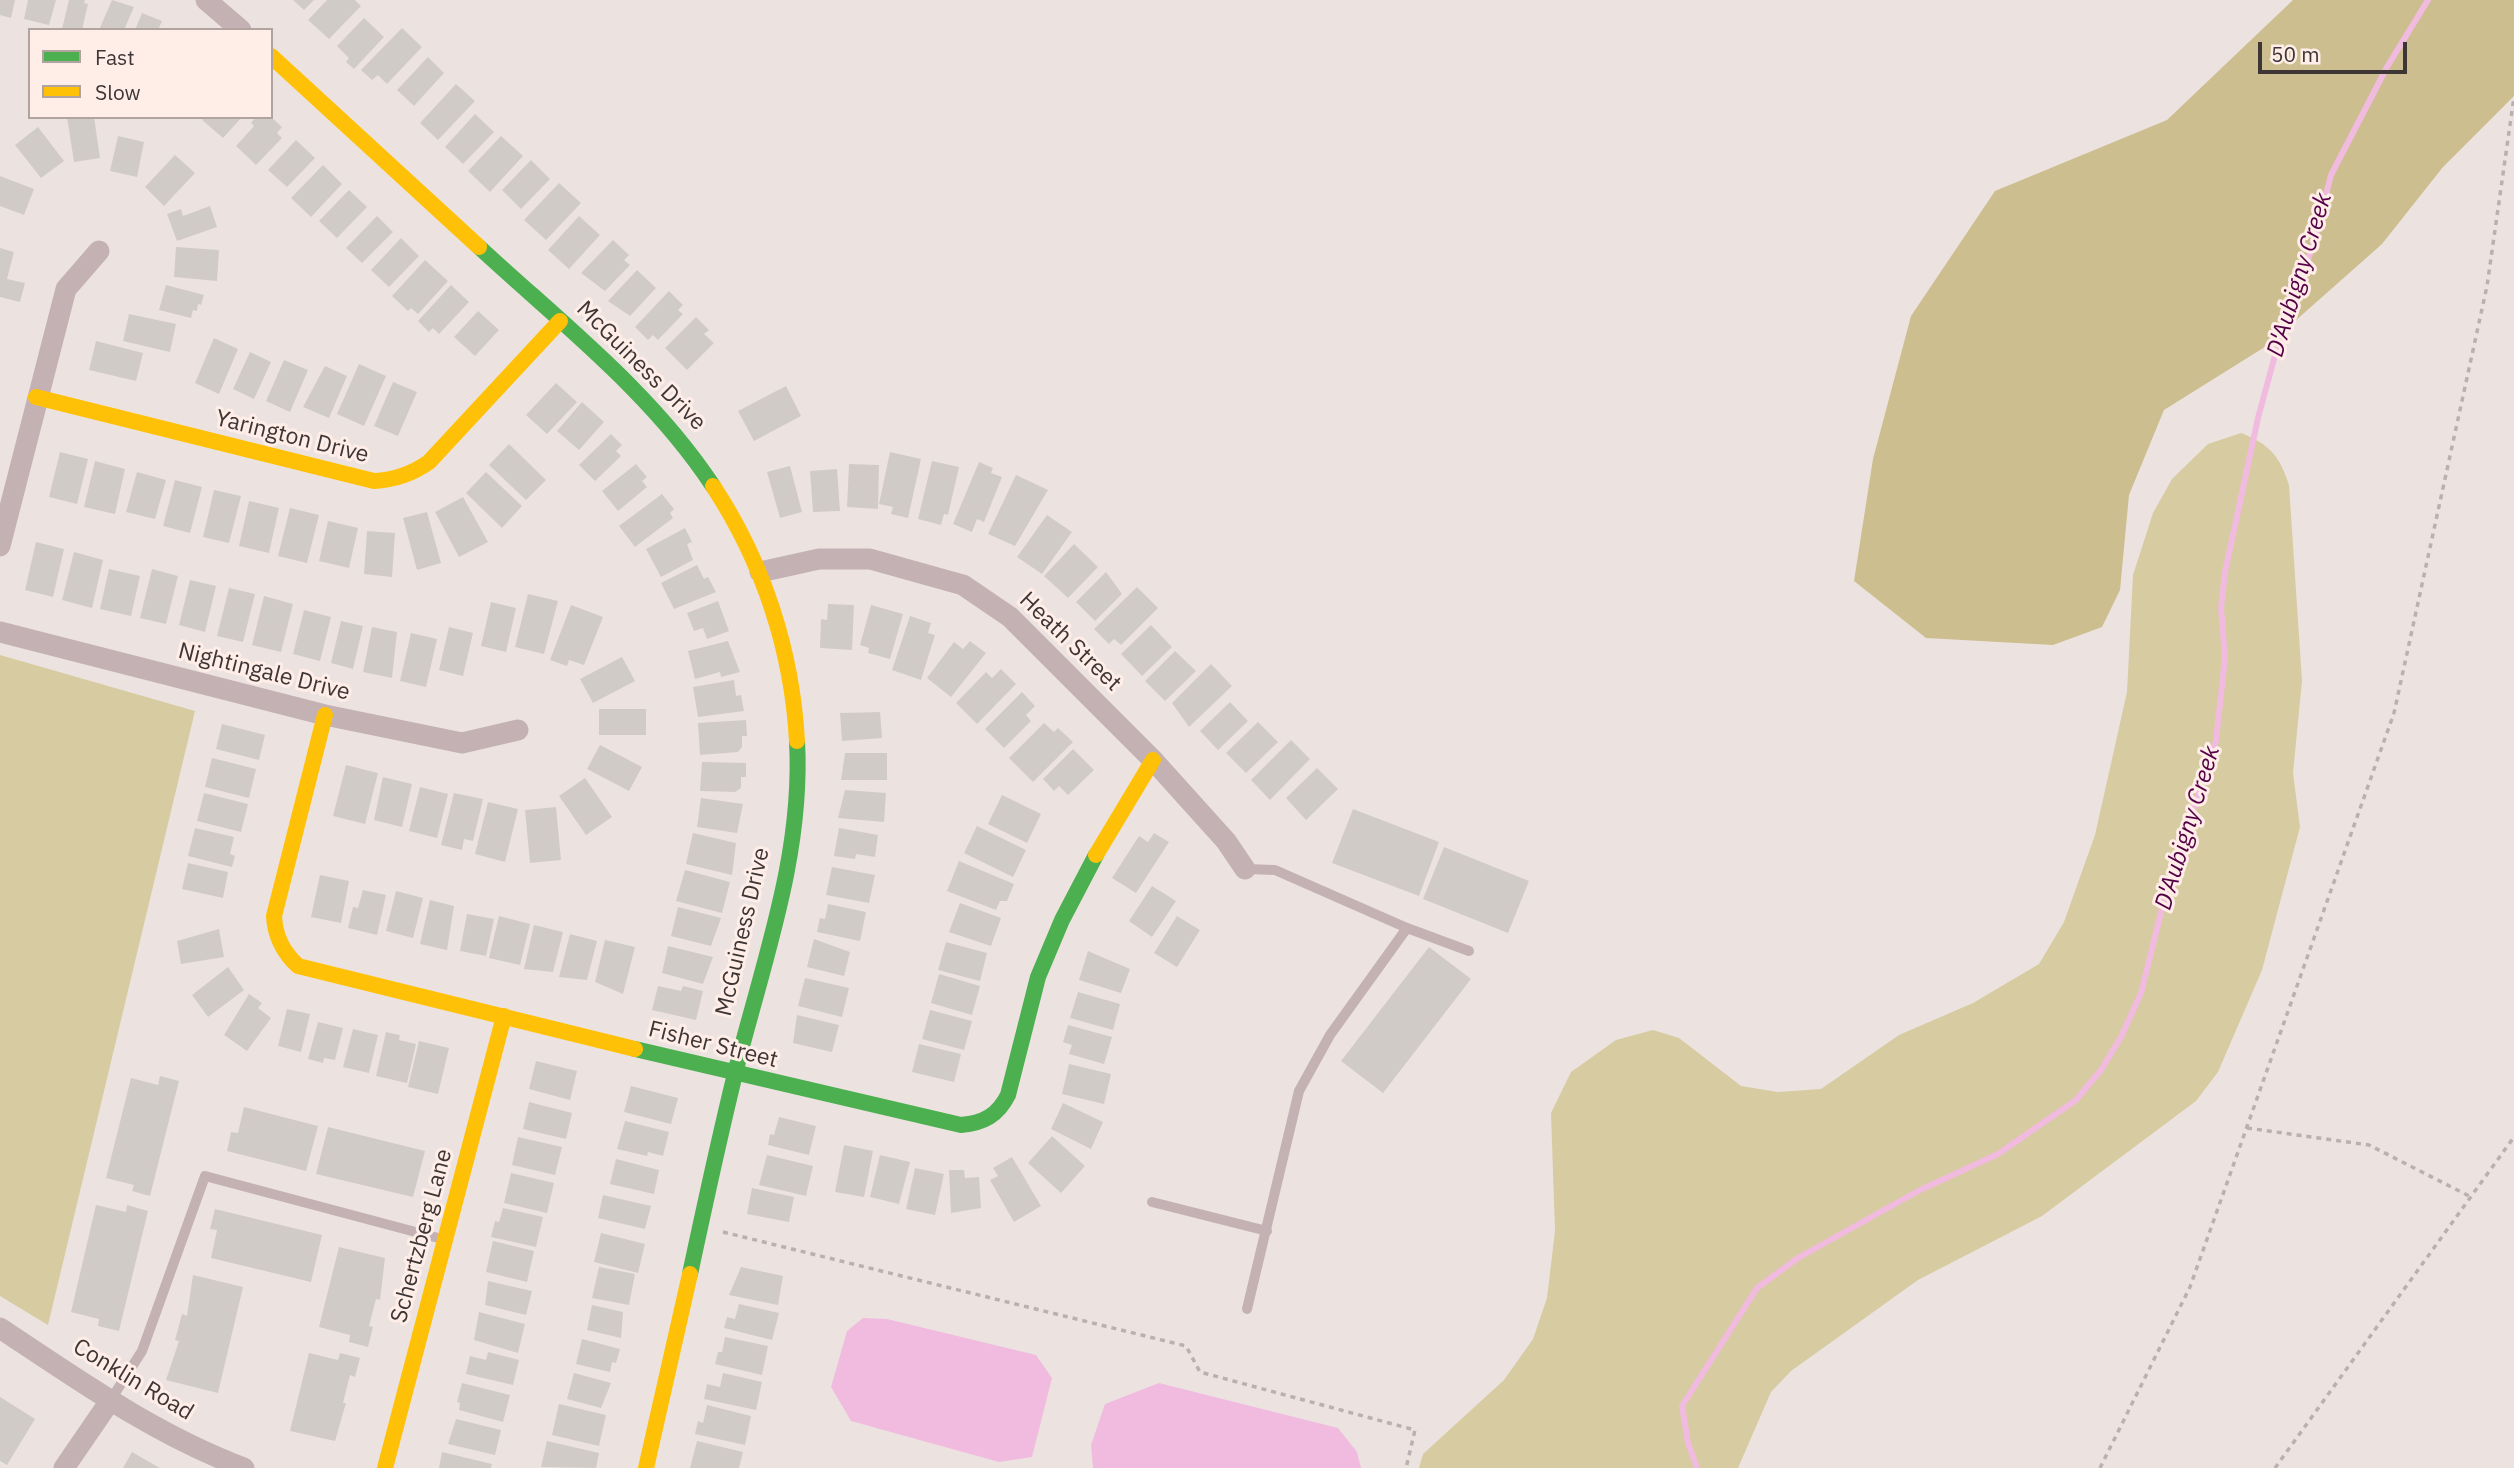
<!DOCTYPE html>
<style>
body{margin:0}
#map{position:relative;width:2514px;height:1468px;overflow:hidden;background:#ece3e0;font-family:"IBM Plex Sans",sans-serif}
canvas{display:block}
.legend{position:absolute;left:28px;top:28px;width:245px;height:91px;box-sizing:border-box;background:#ffede8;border:2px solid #b1a4a0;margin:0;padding:9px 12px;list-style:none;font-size:21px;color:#3d3634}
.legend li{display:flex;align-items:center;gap:14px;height:35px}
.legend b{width:35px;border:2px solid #b1a4a0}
.scale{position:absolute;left:2258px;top:42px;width:149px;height:32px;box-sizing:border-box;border:4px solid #3d3634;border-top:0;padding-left:9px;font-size:21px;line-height:24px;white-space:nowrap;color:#3d3634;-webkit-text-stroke:5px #ffede8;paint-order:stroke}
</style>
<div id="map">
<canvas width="2514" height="1468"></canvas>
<ul class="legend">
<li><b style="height:9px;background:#4caf50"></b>Fast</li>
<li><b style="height:9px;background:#ffc107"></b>Slow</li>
</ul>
<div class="scale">50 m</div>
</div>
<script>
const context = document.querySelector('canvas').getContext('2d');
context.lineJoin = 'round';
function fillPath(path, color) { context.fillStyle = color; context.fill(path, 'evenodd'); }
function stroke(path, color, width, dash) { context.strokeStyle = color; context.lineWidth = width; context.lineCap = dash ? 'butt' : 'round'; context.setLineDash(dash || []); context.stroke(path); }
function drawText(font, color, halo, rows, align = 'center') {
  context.font = font + ' "IBM Plex Sans",sans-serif'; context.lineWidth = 6; context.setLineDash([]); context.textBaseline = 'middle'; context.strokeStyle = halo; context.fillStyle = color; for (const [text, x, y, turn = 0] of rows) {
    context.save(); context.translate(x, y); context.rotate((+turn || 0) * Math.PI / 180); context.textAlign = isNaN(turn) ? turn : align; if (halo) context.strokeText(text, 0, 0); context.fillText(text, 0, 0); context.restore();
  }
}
const green = new Path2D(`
 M2241 433C2269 444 2280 456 2289 485L2302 681 2293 773 2300 827 2262 970 2218 1072 2196 1101 2042 1216 1918 1280 1791 1371 1771 1392 1738 1468H1419L1423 1454 1504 1380 1533 1339 1547 1298 1555 1231 1551 1113 1571 1072 1616 1040 1653 1030 1679 1038 1741 1086 1778 1092 1821 1089 1899 1035 1973 1003 2039 964 2064 922 2095 835 2127 692 2133 575 2153 513 2172 479 2208 444Z
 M0 655 195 711 48 1325 0 1296Z`);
const forest = new Path2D(`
 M2293 0H2514V96L2443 167 2382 244 2268 345 2164 410 2129 495 2120 590 2102 627 2053 645 1926 638 1854 581 1873 459 1911 316 1995 191 2167 120Z`);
const water = new Path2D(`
 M863 1318 887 1319 1036 1355 1052 1378 1032 1457 999 1462 851 1421 831 1387 847 1331Z
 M1159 1383 1338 1428 1357 1452 1361 1468H1093L1091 1445 1105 1404Z`);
const stream = new Path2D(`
 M1697 1468 1688 1443 1682 1406 1757 1288 1798 1258 1918 1191 1998 1154 2076 1100 2101 1070 2121 1037 2141 993 2167 888 2216 741 2225 657 2221 608 2225 572 2258 418 2277 348 2315 239 2331 175 2387 67 2428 0`);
const building = new Path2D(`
 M0 0H15L11 18 0 15Z
 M28 0H56L49 25 24 19Z
 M69 0H85L84 3 88 4 82 30 62 29Z
 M112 0 134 7 124 30H99Z
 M293 0H314L304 10Z
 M327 0H355L361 6 329 39 308 20Z
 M142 13 162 21 158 30H135Z
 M364 18 384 37 354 69 346 62 349 58 337 46Z
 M402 28 422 47 387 84 378 75 372 80 361 70Z
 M428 57 444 73 414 106 397 90Z
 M456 84 475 101 438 140 420 123Z
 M475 114 494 132 463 164 445 147Z
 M67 117H94L100 158 74 162Z
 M204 117H242L223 138 202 120Z
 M256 117H271L282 127 277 133 282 138 256 165 236 146 254 126 251 123Z
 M38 127 64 161 41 178 15 145Z
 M118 136 144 142 137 177 110 171Z
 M501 136 523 156 490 192 468 171Z
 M296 140 315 158 287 187 268 170Z
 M175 155 195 173 164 206 145 187Z
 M531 160 550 179 521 209 502 190Z
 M323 165 342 184 311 217 291 198Z
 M0 176 34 189 24 215 0 206Z
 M559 183 581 203 546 240 524 220Z
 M349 190 367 207 337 238 319 221Z
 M210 206 217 227 177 241 167 214 181 209 183 216Z
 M377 216 393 232 362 263 346 248Z
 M579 216 600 235 569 269 548 250Z
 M401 238 419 256 389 287 371 270Z
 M613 240 629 255 624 260 630 265 605 291 581 273Z
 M176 247 219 250 217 281 174 277Z
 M0 248 14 252 7 279 25 283 20 302 0 297Z
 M425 260 448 281 418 314 411 308 408 311 392 296Z
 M637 270 656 288 630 316 608 301Z
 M166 285 204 295 201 305 198 304 197 311 193 310 191 318 159 310Z
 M451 285 469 302 439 334 433 328 429 332 418 321Z
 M669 291 683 305 678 310 683 314 658 340 653 335 648 340 635 327Z
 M478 311 499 330 475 356 454 337Z
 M129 314 176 324 170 352 123 341Z
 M696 317 709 330 704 334 714 343 687 370 665 348Z
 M214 338 238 349 219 394 195 383Z
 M96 341 143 353 136 381 89 370Z
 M250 352 271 362 254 399 233 389Z
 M284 360 308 370 290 412 266 401Z
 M359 364 386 376 364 426 337 414Z
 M325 366 347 376 329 418 303 407Z
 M393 382 417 392 398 436 374 426Z
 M556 383 577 402 547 434 526 415Z
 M786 386 801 416 754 441 738 411Z
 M582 402 604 422 579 450 557 431Z
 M611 434 622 445 616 451 621 456 595 481 579 465Z
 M509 444 546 480 526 500 489 465Z
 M60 452 88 459 77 504 49 497Z
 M890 452 921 459 908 518 891 514 893 507 879 504Z
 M95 461 125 469 115 514 84 507Z
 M932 461 959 467 948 515 944 514 941 525 918 519Z
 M979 462 993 468 991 473 1002 477 984 522 977 519 972 532 953 524Z
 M636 464 647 477 642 481 647 487 618 511 602 491Z
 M849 464 879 465 878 509 847 507Z
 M790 466 802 512 780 518 767 472Z
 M837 469 840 511 813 512 810 471Z
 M137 472 166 480 155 519 126 512Z
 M486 472 522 506 502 528 466 493Z
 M1016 475 1048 490 1015 546 988 534Z
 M175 480 202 487 190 533 163 526Z
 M214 490 241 496 229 543 203 537Z
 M662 494 674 509 670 513 673 518 635 547 619 526Z
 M463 497 488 542 459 557 435 512Z
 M249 501 279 508 269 553 239 546Z
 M290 508 319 515 307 563 278 556Z
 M427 512 441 563 417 570 403 518Z
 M1047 515 1072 532 1042 574 1017 557Z
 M328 521 358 528 349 568 319 561Z
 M685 528 692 542 687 544 693 560 661 577 646 549Z
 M367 531 395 533 392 577 364 574Z
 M36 542 64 549 53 597 25 590Z
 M1074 544 1098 567 1068 598 1044 576Z
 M74 552 103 560 92 608 62 600Z
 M697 565 704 579 708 577 716 592 674 609 661 583Z
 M109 569 140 576 131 616 100 609Z
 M152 569 178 576 166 624 140 618Z
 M1106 572 1122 594 1095 621 1076 602Z
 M190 580 216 586 205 632 179 625Z
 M1137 587 1158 608 1121 645 1114 639 1109 644 1094 629Z
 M229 588 255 594 243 642 217 636Z
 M528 594 558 601 544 654 515 647Z
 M264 596 293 604 281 652 252 645Z
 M718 601 729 631 707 639 703 628 694 631 687 613Z
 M491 602 516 608 506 652 481 646Z
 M828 604 854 605 852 650 820 648 821 619 827 620Z
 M571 605 603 617 584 665 569 660 567 666 550 660Z
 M871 605 903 614 890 659 868 653 869 648 860 645Z
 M304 610 331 617 320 661 293 654Z
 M910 616 931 623 928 633 935 635 921 680 892 670Z
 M341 621 363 626 353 669 331 663Z
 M1151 625 1172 647 1142 676 1121 654Z
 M372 627 397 632 392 678 363 672Z
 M449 627 473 633 463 676 439 670Z
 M411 633 437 639 426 687 400 681Z
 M728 641 740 672 721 677 720 672 695 679 688 651Z
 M970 641 986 653 951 697 927 678 954 642 963 649Z
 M1175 651 1196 671 1165 701 1145 681Z
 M622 657 635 681 593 703 580 679Z
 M1211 664 1232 686 1189 727 1172 703Z
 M1001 669 1016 684 977 724 956 703 986 672 992 678Z
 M734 680 736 696 741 695 744 711 698 717 693 687Z
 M1022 692 1035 706 1026 715 1031 721 1004 748 985 729Z
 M1230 702 1248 721 1218 750 1200 731Z
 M599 709H646V735H599Z
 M880 712 882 738 842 741 840 713Z
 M746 720 747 736H742V747L738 752 700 755 698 723Z
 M1258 722 1278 742 1246 773 1226 753Z
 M1044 723 1054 732 1058 728 1073 742 1033 782 1009 758Z
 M222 724 265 735 259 760 216 749Z
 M1291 740 1310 759 1270 800 1251 780Z
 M600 745 642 767 629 791 587 769Z
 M1073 749 1094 770 1068 795 1059 786 1054 791 1043 779Z
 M845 753H887V780H841Z
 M212 758 256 769 249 798 205 787Z
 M702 762 746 763V777H741V788L735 792 700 791Z
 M346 765 378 773 365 824 333 816Z
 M1317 768 1338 789 1306 820 1286 798Z
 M383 777 412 784 402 827 374 820Z
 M585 778 612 817 586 835 559 796Z
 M420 787 448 794 437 838 409 831Z
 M845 790 886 793 884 822 838 818Z
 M204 793 248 804 241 832 197 821Z
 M454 793 483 799 473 841 464 839 462 850 441 845Z
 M1002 795 1041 814 1027 843 988 824Z
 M701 798 743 804 737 833 697 827Z
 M488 802 518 809 505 862 475 854Z
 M556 807 561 860 530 863 525 810Z
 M1353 809 1439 842 1419 896 1332 863Z
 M977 826 1026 850 1013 877 964 853Z
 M195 828 234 837 230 854 235 856 232 867 188 856Z
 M839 828 878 835 875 857 856 854 855 859 834 856Z
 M693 833 736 843 732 875 686 864Z
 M1154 833 1169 842 1136 893 1112 878 1139 836 1148 842Z
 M1444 847 1529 881 1508 933 1423 899Z
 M959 861 1014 884 1007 901H1000L996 910 947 891Z
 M188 863 228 872 223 898 182 889Z
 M832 867 875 875 869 903 826 895Z
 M685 870 730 882 722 913 676 901Z
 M320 875 349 881 341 923 311 917Z
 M1152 886 1176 901 1152 937 1129 921Z
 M363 890 386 895 377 935 348 928 353 907 358 908Z
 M396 891 423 898 413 938 386 931Z
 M430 900 454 906 447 950 420 944Z
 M960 903 1001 918 991 946 949 932Z
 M828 904 866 912 860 941 817 932 820 918 825 919Z
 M678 907 721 918 711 946 671 936Z
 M467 914 494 919 486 956 460 951Z
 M499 916 530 924 520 965 489 958Z
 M1177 916 1200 930 1177 967 1154 953Z
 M534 925 563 932 553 972 524 969Z
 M219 929 224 957 181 964 177 941Z
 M570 934 597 941 587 980 559 977Z
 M814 939 850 952 844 976 807 967Z
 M605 940 635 947 623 994 595 982Z
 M946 942 987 953 980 981 938 970Z
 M668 946 713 957 703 984 662 973Z
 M1429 947 1471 979 1383 1093 1341 1061Z
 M1088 951 1130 969 1121 993 1079 980Z
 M228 967 244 990 208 1017 192 995Z
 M939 974 980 986 972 1015 931 1003Z
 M805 978 849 988 842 1017 798 1006Z
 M658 986 681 991 683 986 703 991 696 1020 652 1010Z
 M1078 992 1120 1004 1113 1030 1070 1018Z
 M249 994 262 1003 258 1008 271 1018 247 1051 224 1035Z
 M287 1009 310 1014 301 1052 278 1046Z
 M930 1010 972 1021 964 1050 922 1039Z
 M797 1015 839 1025 832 1052 793 1043Z
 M318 1022 343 1028 335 1060 324 1058 323 1063 308 1059Z
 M1068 1025 1112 1037 1104 1064 1069 1054 1072 1045 1063 1042Z
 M353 1029 378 1035 369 1073 343 1067Z
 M386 1032 400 1035 399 1040 416 1044 407 1083 376 1076Z
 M419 1041 449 1048 438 1094 408 1087Z
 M919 1044 961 1054 954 1082 912 1072Z
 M536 1061 577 1071 570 1100 529 1089Z
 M1069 1064 1111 1074 1104 1104 1062 1094Z
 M160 1076 179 1081 150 1196 132 1191 134 1185 106 1178 131 1078 158 1085Z
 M631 1086 678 1098 671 1124 624 1112Z
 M529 1102 572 1113 566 1139 523 1129Z
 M1063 1103 1103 1122 1091 1149 1051 1129Z
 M244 1107 318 1126 306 1171 227 1151 231 1132 238 1133Z
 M779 1117 816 1126 809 1155 768 1145 770 1134 774 1135Z
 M625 1121 669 1132 663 1156 648 1152 647 1156 617 1149Z
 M328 1127 425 1151 413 1197 316 1174Z
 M1052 1136 1085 1166 1061 1193 1028 1163Z
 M518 1137 562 1147 555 1175 512 1165Z
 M844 1145 873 1151 864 1197 835 1192Z
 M767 1155 813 1166 806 1196 759 1185Z
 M880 1155 910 1162 899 1204 870 1197Z
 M1012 1157 1041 1206 1014 1222 990 1180 998 1176 993 1168Z
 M616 1159 659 1170 654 1194 610 1184Z
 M915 1168 944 1174 935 1215 906 1209Z
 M949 1170H964L965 1178 979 1177 981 1208 951 1213Z
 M511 1173 554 1183 547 1213 504 1203Z
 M752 1188 794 1197 789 1222 747 1214Z
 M603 1195 651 1206 645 1229 598 1218Z
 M96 1205 126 1212 127 1205 148 1211 119 1331 98 1326 99 1319 71 1312Z
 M503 1208 543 1217 536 1247 491 1237 495 1221 499 1222Z
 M215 1209 322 1235 311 1282 211 1258 217 1230 210 1229Z
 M601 1233 645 1244 638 1273 594 1262Z
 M493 1241 534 1251 527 1282 486 1272Z
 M339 1247 385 1258 380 1300 376 1299 369 1326 373 1327 368 1347 349 1342 350 1335 319 1327Z
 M599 1267 635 1274 629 1305 592 1298Z
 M741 1267 783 1276 778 1305 729 1295Z
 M193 1275 243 1287 218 1393 166 1380 179 1341 175 1340 182 1314 187 1316Z
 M488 1281 532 1291 526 1315 485 1305Z
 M739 1304 779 1313 772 1340 724 1328 727 1317 735 1319Z
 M592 1305 623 1312 621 1338 587 1330Z
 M479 1312 525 1324 518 1353 474 1340Z
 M725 1337 768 1346 762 1375 715 1364 718 1352H722Z
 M582 1339 620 1349 616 1363 612 1362 610 1372 576 1364Z
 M488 1352 519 1360 513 1385 466 1374 470 1356 486 1360Z
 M309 1353 338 1360 340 1353 360 1358 355 1377 350 1375 343 1403H346L335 1441 290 1431Z
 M574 1373 611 1383 601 1408 567 1399Z
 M723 1373 762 1382 756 1410 704 1399 707 1384 720 1387Z
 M462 1383 510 1395 503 1422 459 1410 460 1403 457 1402Z
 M0 1397 35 1419 7 1465 0 1461Z
 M559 1404 606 1415 599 1446 552 1435Z
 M707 1405 751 1416 745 1445 695 1434 698 1421 703 1423Z
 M456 1419 501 1430 495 1455 448 1444Z
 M547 1441 599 1453 596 1468 541 1467Z
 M697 1441 743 1452 739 1468H690Z
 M132 1452 160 1468H123Z
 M442 1452 492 1464 491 1468H439Z`);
const path = new Path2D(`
 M2247 1128 2369 1145 2471 1197
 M723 1232 1186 1346 1200 1372 1415 1430 1406 1468
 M2100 1468 2190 1287 2394 713 2487 286 2514 97
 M2275 1468 2514 1137`);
const lane = new Path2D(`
 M1245 869 1275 870 1407 928 1469 951
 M1152 1202 1267 1231
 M1247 1309 1299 1091 1330 1035 1407 928
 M110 1401 142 1351 205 1176 442 1239`);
const street = new Path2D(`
 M206 0 241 30
 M0 546 66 289 99 251
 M760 572 819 559H870L963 585 1010 617 1153 760 1226 841 1245 869
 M0 632 325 715 462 743 518 730
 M0 1328C78 1380 156 1435 244 1468
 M64 1468 110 1401`);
const fast = new Path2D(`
 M479 247C561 323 651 392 713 486
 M635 1049 961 1125C984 1123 998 1115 1008 1095L1038 977 1062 920 1096 855
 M690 1274C706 1199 722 1124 741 1050 768 948 803 848 797 741`);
const slow = new Path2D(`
 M271 56 479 247
 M36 397 374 481C395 480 412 474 429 462L560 321
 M713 486C763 562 792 650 797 741
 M325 715 274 916C275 937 283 952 298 966L635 1049
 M1096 855 1153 760
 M385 1468 504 1016
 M646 1468 690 1274`);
const streetNames = [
 ["McGuiness Drive",641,366,45],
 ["Yarington Drive",292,437,14],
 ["Heath Street",1070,642,44],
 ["Nightingale Drive",264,672,14],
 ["McGuiness Drive",743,932,-77],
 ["Fisher Street",713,1045,14],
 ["Schertzberg Lane",422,1236,-75],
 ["Conklin Road",133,1380,31]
];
const waterNames = [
 ["D'Aubigny Creek",2300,275,-73],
 ["D'Aubigny Creek",2188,828,-73]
];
fillPath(green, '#d7cba1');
fillPath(forest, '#ccbe8e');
fillPath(water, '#f1bbdf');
stroke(stream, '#f1bbdf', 6);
fillPath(building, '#d1cbc7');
stroke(path, '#bcafb0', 3.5, [5, 5]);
stroke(lane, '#c4b1b4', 10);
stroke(street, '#c4b1b4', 21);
stroke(fast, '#4caf50', 16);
stroke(slow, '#ffc107', 16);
drawText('23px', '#3d3634', '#ffede8', streetNames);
drawText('italic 24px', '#550047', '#ffede8', waterNames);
</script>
